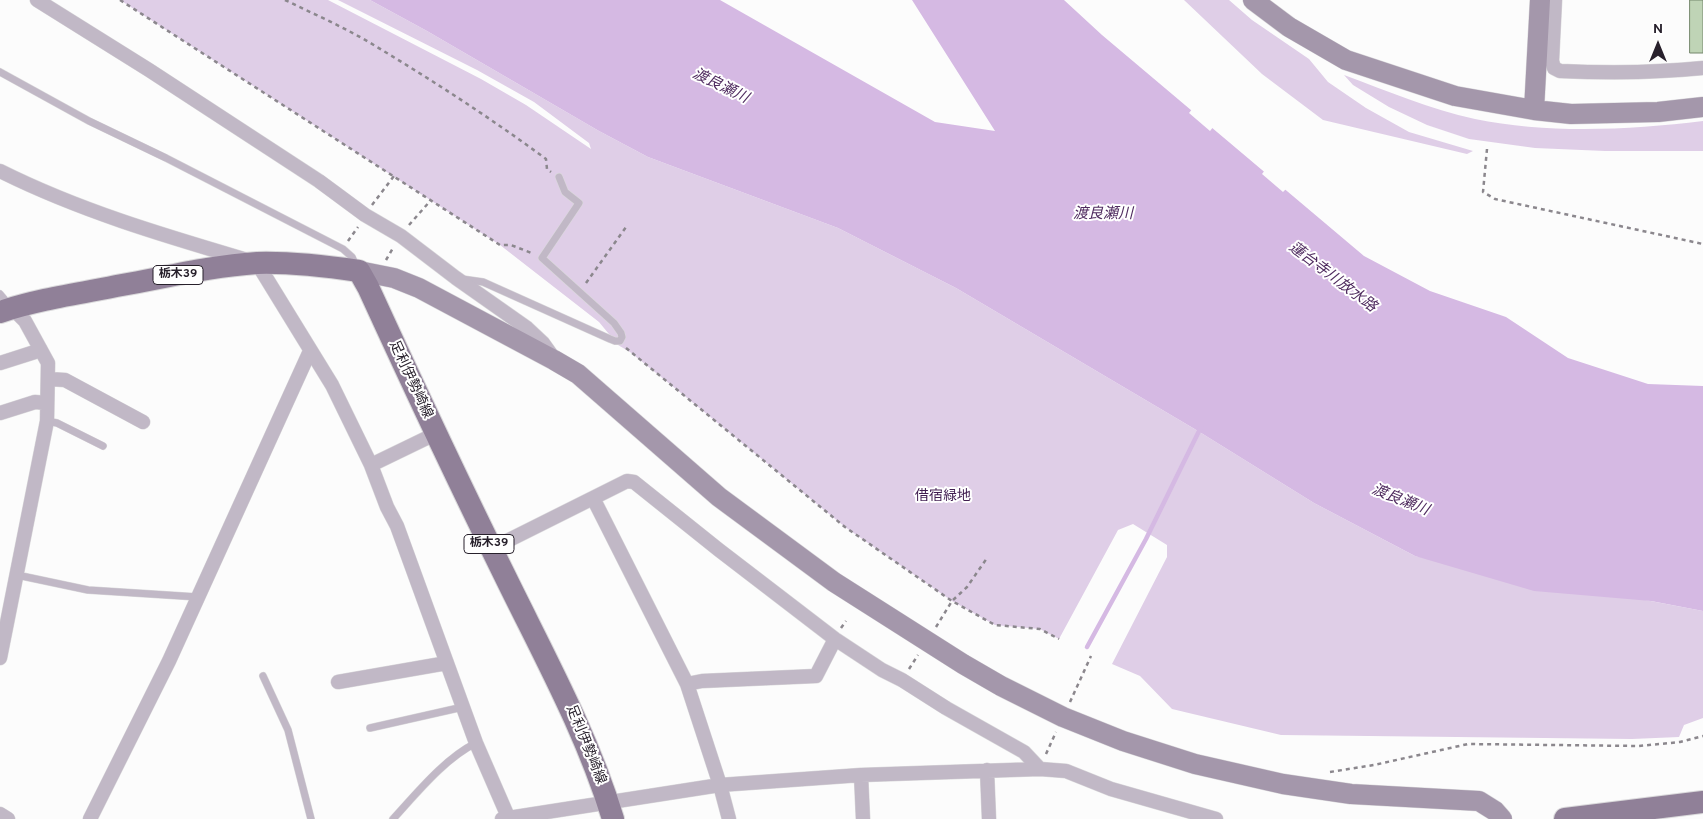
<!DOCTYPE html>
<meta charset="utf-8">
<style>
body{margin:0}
#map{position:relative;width:1703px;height:819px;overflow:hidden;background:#fcfcfc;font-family:Overpass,sans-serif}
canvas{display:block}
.north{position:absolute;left:1633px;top:20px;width:50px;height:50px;-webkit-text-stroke:4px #fff;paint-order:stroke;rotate:0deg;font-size:14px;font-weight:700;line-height:20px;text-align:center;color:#28212c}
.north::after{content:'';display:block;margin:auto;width:18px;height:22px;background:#28212c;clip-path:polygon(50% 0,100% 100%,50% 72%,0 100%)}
</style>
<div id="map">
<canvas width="1703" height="819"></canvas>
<div class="north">N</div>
</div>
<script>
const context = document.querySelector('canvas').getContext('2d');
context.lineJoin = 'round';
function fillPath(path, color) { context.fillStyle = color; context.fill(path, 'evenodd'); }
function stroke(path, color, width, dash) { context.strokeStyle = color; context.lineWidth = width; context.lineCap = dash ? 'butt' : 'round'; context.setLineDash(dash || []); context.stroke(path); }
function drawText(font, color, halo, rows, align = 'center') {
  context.font = font + ' Overpass,"Noto Sans JP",sans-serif'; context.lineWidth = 4; context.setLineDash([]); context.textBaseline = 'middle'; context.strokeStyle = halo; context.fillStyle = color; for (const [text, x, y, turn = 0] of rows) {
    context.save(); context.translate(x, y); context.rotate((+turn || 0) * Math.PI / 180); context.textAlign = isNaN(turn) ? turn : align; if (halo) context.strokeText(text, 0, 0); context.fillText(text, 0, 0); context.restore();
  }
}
const green = new Path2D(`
 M120 0H328L481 79 526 105 591 149 589 143 534 102 477 70 338 0H370L427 31 599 131 648 157 838 228 956 288 1198 431 1314 503 1415 556 1703 611V718L1684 725 1679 737 1632 739 1281 735 1172 709 1140 676 1112 664 1167 557V545L1133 524 1118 530 1059 639 1040 629 995 625 952 601 845 527 681 393 630 352 618 345 599 322 500 245Z
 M1184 0H1229L1252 20 1309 59 1328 82 1366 108 1409 132 1473 151 1467 154 1323 120 1262 74Z
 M1344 75C1387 91 1430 109 1475 119 1547 134 1630 130 1703 121V151H1605L1535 148 1469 139 1427 125 1389 107 1353 85Z`);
const water = new Path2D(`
 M370 0H720L935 122 995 131 912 0H1064L1102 35 1364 256 1430 291 1506 317 1568 358 1648 384 1703 386V611L1651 601 1534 591 1415 556 1314 503 1198 431 956 288 838 228 648 157 599 131 427 31Z`);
const pier = new Path2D(`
 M1193 108 1214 126 1210 131 1189 113Z
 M1265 170 1287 188 1283 192 1262 174Z`);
const stream = new Path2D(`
 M1087 647 1146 539 1201 427`);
const building = new Path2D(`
 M1690 0H1703V53H1690Z`);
const path = new Path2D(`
 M120 0 500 245H511L534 254
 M285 0C316 15 348 29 377 47 435 82 492 119 546 159L547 169 551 172
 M1487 149 1483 192 1495 199 1703 244
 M372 205 394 176
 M409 225 431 200
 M348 241 358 227
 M386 260 393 248
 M586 283 626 227
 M626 348 845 527 952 601 995 625 1040 629 1059 639
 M936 627 952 601 967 587 987 558
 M841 628 846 621
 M909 669 918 655
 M1070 702 1091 656
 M1046 754 1056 732
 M1330 772 1374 765 1468 744 1639 746 1680 742 1703 736`);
const lane = new Path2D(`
 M0 72 89 121 166 158 343 249 352 257 356 266
 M462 279 483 282 610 339 615 341H620L622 337 621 333 614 323 542 258 579 203 565 192 559 177
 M0 294 10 306
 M47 421 57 423 103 446
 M17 575 88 590 198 597
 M263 676 288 730 311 819
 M370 728 463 707
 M393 819C416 794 445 758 476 743`);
const street = new Path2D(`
 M37 0 149 70 319 181 365 215 401 236 456 278 527 328 543 343 553 357
 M1555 0 1552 61 1554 68 1560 71C1607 73 1655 73 1703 68
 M0 171C82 212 169 237 257 263L332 385 371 465 387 507 397 526 476 743 509 819
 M0 363 41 350
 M49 379 65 380 143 422
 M0 413 35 402 46 403
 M371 465 435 434
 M593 498 687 684 720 785 729 819
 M491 549 627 481 634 482 719 550 835 639 882 670 902 680 946 708 1024 752 1040 769
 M0 658 47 421 48 363 25 321 12 308
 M338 682 447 663
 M687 684 702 681 816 676 835 639
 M987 770 989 819
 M861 775 863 819
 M0 814 8 819
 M90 819 169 661 310 351
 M502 819 720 785 861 775 1040 769 1066 771 1111 789 1216 819`);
const secondary = new Path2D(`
 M1253 0 1289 27 1346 60 1455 96 1534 110 1571 114 1658 112 1703 107
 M1534 110 1540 0
 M359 271 394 278 419 288 554 360 578 374 719 497 834 582 963 664 1001 686 1063 717 1123 741 1195 764 1283 784 1351 794 1479 801 1495 811 1502 819`);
const primary = new Path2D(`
 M0 312C39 299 82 293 122 285 167 277 211 266 257 263 291 262 325 266 359 271L368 287C412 383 457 479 504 574 543 654 587 733 613 819
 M1565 819 1703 802`);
const shields = [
 [178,275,50],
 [489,544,50]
];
const shieldNames = [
 ["栃木39",178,275],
 ["栃木39",489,544]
];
const streetNames = [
 ["足利伊勢崎線",410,380,65],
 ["足利伊勢崎線",585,745,68]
];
const parkNames = [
 ["借宿緑地",943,497]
];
const waterNames = [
 ["渡良瀬川",720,87,26],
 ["渡良瀬川",1103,215],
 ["蓮台寺川放水路",1332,278,37],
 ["渡良瀬川",1400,501,22]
];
fillPath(green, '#dfcee7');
fillPath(water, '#d5b9e3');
fillPath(pier, '#fcfcfc');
stroke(stream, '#d5b9e3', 4.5);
fillPath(building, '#bfd4b6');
stroke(building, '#74876c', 1);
stroke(lane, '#dad9db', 8);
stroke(street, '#dad9db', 15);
stroke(secondary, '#dad9db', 21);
stroke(primary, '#dad9db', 24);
stroke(path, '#8b878d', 2.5, [4, 4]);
stroke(lane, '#c1b8c6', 7);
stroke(street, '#c1b8c6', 14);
stroke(secondary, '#a497ab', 20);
stroke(primary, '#908098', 22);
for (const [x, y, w] of shields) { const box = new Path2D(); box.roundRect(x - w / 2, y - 9.5, w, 19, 4); context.fillStyle = '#fff'; context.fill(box); stroke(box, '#28212c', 1); }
drawText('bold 12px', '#28212c', null, shieldNames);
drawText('14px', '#28212c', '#fff', streetNames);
drawText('14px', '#411e51', '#fff', parkNames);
drawText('italic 15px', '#4f2b5f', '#fff', waterNames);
</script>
